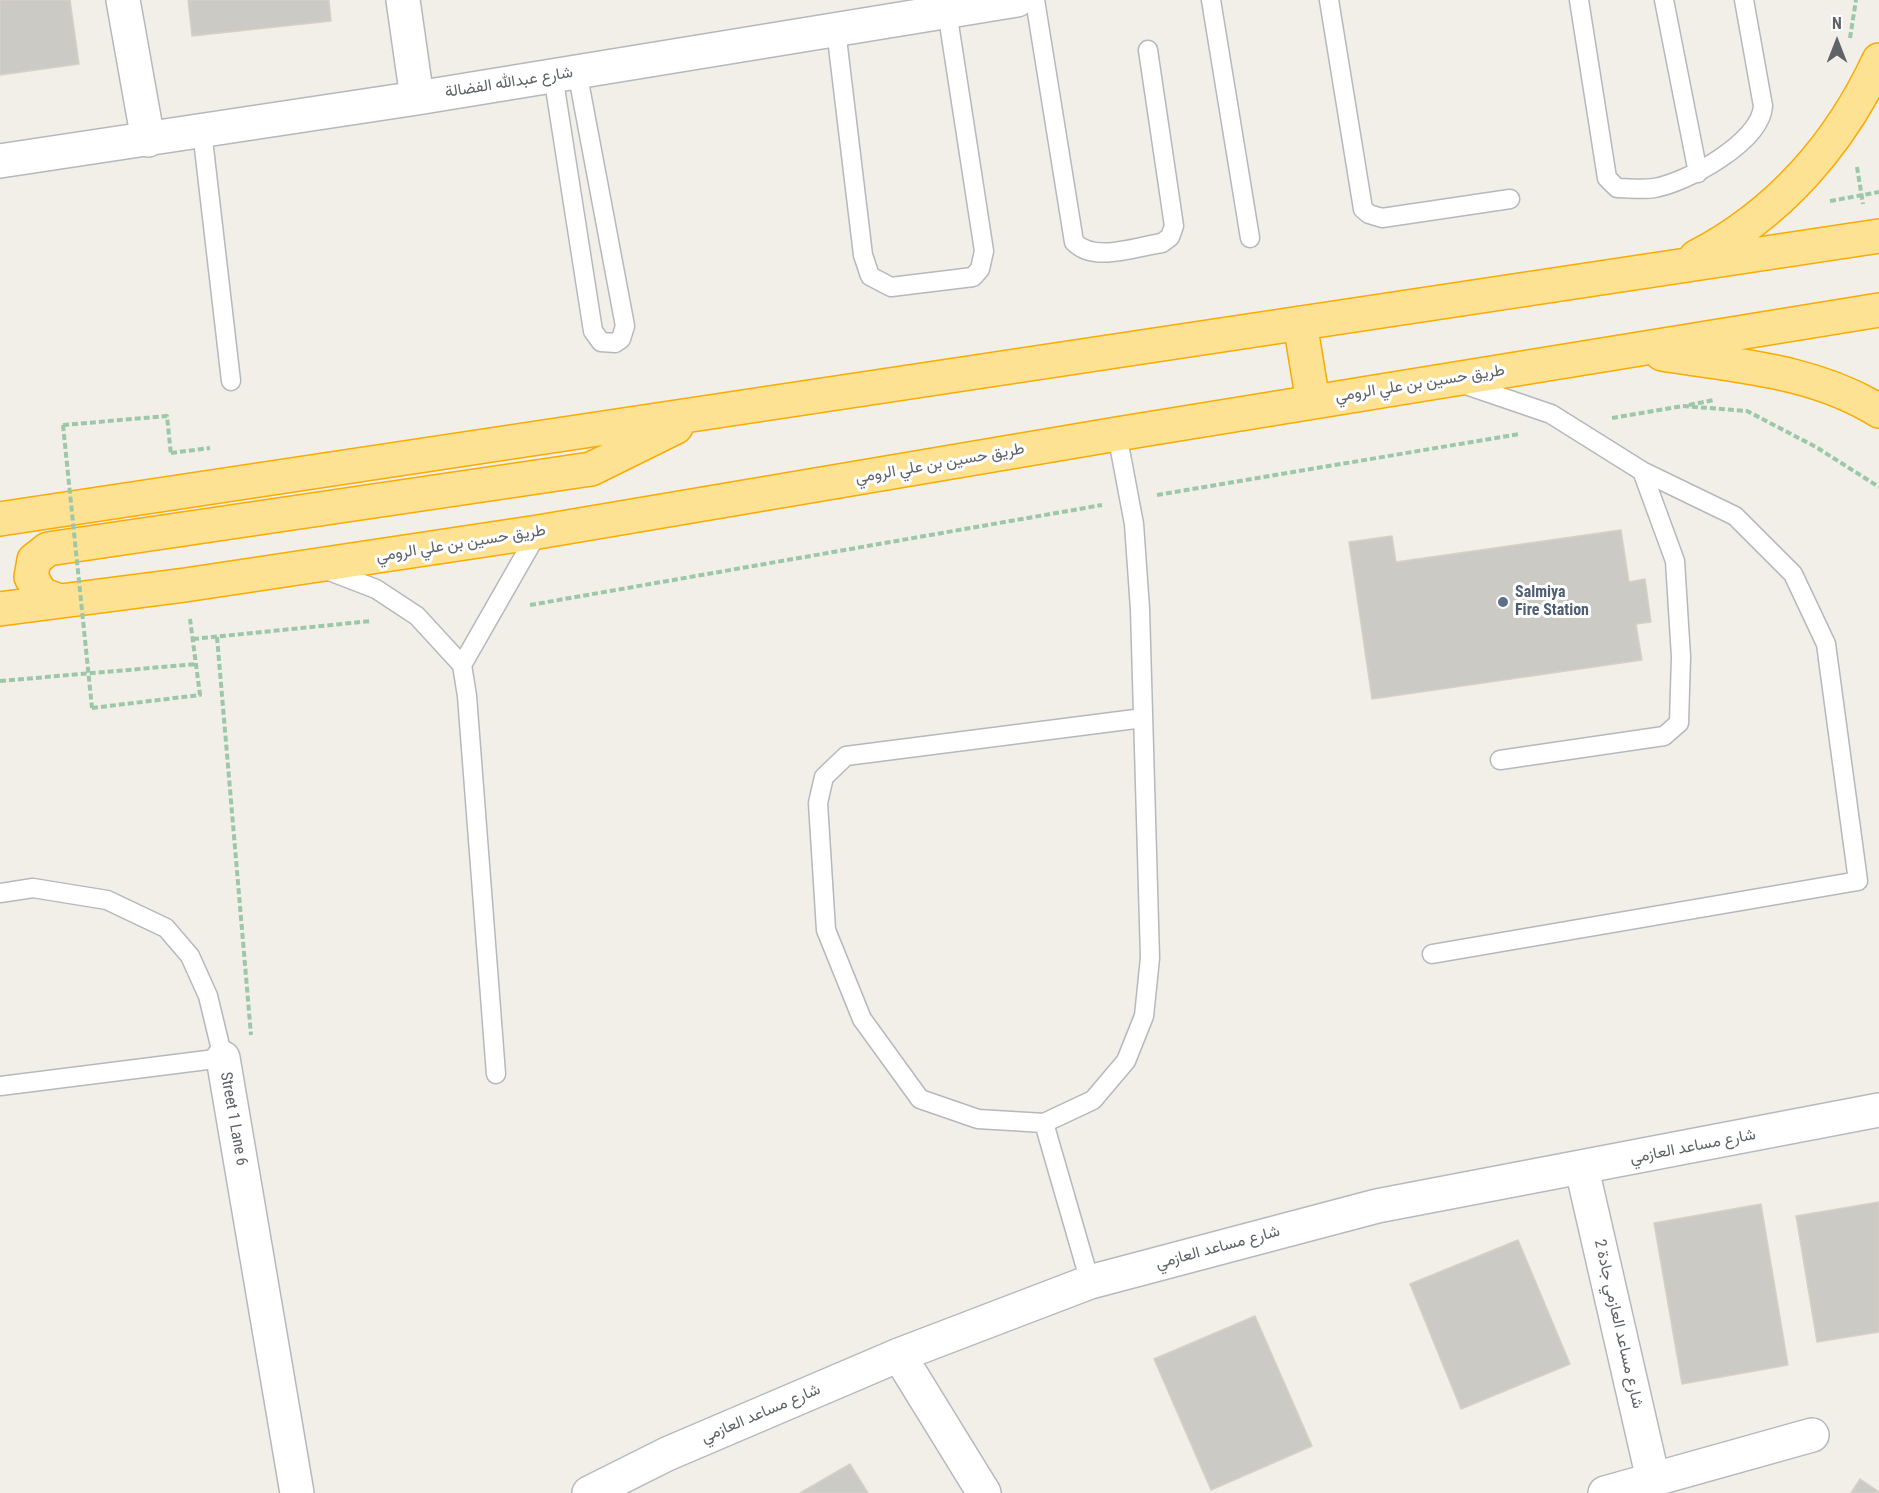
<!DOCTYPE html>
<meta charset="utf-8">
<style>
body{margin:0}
#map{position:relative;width:1879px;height:1493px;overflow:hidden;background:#f1efe8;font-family:"Roboto Condensed",sans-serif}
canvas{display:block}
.north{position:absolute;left:1807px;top:12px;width:60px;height:60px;-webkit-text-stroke:4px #fff;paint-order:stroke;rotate:0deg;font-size:16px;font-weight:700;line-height:24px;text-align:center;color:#5f6368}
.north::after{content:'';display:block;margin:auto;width:21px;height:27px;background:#5f6368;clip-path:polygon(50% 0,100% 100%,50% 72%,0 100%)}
</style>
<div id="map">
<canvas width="1879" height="1493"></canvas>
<div class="north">N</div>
</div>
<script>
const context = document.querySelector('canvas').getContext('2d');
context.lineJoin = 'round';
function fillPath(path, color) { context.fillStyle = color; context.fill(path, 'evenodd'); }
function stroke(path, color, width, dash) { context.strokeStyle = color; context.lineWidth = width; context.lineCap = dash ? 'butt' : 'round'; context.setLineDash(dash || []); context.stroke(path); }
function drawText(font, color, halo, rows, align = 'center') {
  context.font = font + ' "Roboto Condensed",Vazirmatn,sans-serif'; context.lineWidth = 6; context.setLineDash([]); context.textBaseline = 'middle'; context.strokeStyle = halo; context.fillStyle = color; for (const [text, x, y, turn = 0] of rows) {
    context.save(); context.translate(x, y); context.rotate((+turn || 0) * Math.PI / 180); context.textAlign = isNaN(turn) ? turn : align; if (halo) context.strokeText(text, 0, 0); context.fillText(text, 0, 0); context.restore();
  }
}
const building = new Path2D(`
 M0 0H70L79 64 0 75Z
 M188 0H329L331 21 192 36Z
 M1621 530 1629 582 1645 579 1651 622 1636 624 1642 660 1372 699 1349 542 1392 536 1396 562Z
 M1879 1202V1332L1817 1342 1796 1216Z
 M1761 1204 1788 1365 1682 1384 1654 1223Z
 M1518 1240 1570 1364 1461 1409 1410 1284Z
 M1255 1316 1312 1446 1211 1490 1154 1359Z
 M850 1464 868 1493H800Z
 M1860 1479 1879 1492V1493H1851Z`);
const path = new Path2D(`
 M1850 38 1856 0
 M1857 167 1863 204
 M1830 201 1879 192
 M1689 405 1714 400
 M1612 418 1683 406 1747 411 1816 447 1879 487
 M63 425 167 416 171 455
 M171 453 210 448
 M1157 495 1519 434
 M530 605 1102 505
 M217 637 251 1035
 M193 639 371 621
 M0 681 197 664
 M92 708 200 695 190 619`);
const lane = new Path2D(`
 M1035 0 1074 242C1094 263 1135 247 1162 243L1170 237 1174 226 1148 50
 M1211 0 1250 238
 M1329 0 1363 209 1369 214 1382 218 1510 199
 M1579 0 1607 178 1617 188C1628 188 1642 190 1654 188 1686 183 1761 142 1763 106L1744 0
 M1664 0 1698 173
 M836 30 863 255 870 276 891 287 973 277 980 269 984 251 947 11
 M553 75 593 331 601 342 615 343 621 339 625 326 577 71
 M202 131 231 381
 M1463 384 1551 414 1642 471 1675 561 1681 657 1679 723 1664 736 1500 760
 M1117 434 1134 524 1140 609 1150 958 1144 1016 1126 1061 1093 1100 1044 1123 978 1119 920 1099 862 1019 826 930 818 803 824 777 846 756 1143 718
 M324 569 376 589 417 616 462 665 467 696 496 1074
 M462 665 538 532
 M0 893 33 888 107 900 166 928 190 956 208 996 223 1058 0 1086
 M1432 954 1858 881 1826 644 1793 574 1735 516 1642 471
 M1044 1123 1090 1282`);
const street = new Path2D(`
 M123 0 148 140
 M403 0 417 98
 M0 161 417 98 1017 0
 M223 1058 297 1493
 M1582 1169 1653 1479
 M899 1355 984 1493
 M1605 1493 1812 1435`);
const secondary = new Path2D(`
 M589 1493 667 1454 899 1355 1090 1282 1377 1206 1879 1110`);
const highway = new Path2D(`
 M1696 257C1779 214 1840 144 1879 60
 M1300 323 1313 402
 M1662 354C1736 366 1813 370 1879 411
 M0 519 1879 236
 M57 600 41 594 31 577 34 560 48 549 591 469 676 427
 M0 609 185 585 538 532 1117 434 1879 310`);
const pathBridge = new Path2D(`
 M63 425 92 708`);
const markers = [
 [1503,602,6,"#5c6f8a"]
];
const streetNames = [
 ["شارع عبدالله الفضالة",509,83,-9],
 ["طريق حسين بن علي الرومي",1420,384,-9],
 ["طريق حسين بن علي الرومي",940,464,-10],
 ["طريق حسين بن علي الرومي",461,544,-9],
 ["Street 1 Lane 6",233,1119,80],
 ["شارع مساعد العازمي",1693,1147,-11],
 ["شارع مساعد العازمي",1218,1248,-15],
 ["شارع مساعد العازمي جادة 2",1618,1324,77],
 ["شارع مساعد العازمي",761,1414,-23]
];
const serviceNames = [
 ["Salmiya",1515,593],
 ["Fire Station",1515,611]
];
fillPath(building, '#cccac5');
stroke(building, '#d6d1c6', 1.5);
stroke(lane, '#b5b8bc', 21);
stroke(street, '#b5b8bc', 36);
stroke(secondary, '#b6babf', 36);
stroke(highway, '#f9ab00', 36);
stroke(path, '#9cc7a9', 4, [6, 3]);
stroke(lane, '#fff', 18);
stroke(street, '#fff', 33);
stroke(secondary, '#fff', 33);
stroke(highway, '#fde293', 33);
stroke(pathBridge, '#9cc7a9', 4, [6, 3]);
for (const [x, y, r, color] of markers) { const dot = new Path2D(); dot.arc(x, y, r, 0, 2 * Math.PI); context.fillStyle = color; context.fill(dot); stroke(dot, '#fff', 2); }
drawText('16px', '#5f6368', '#fff', streetNames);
drawText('bold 16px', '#4e5e75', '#fff', serviceNames, 'left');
</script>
